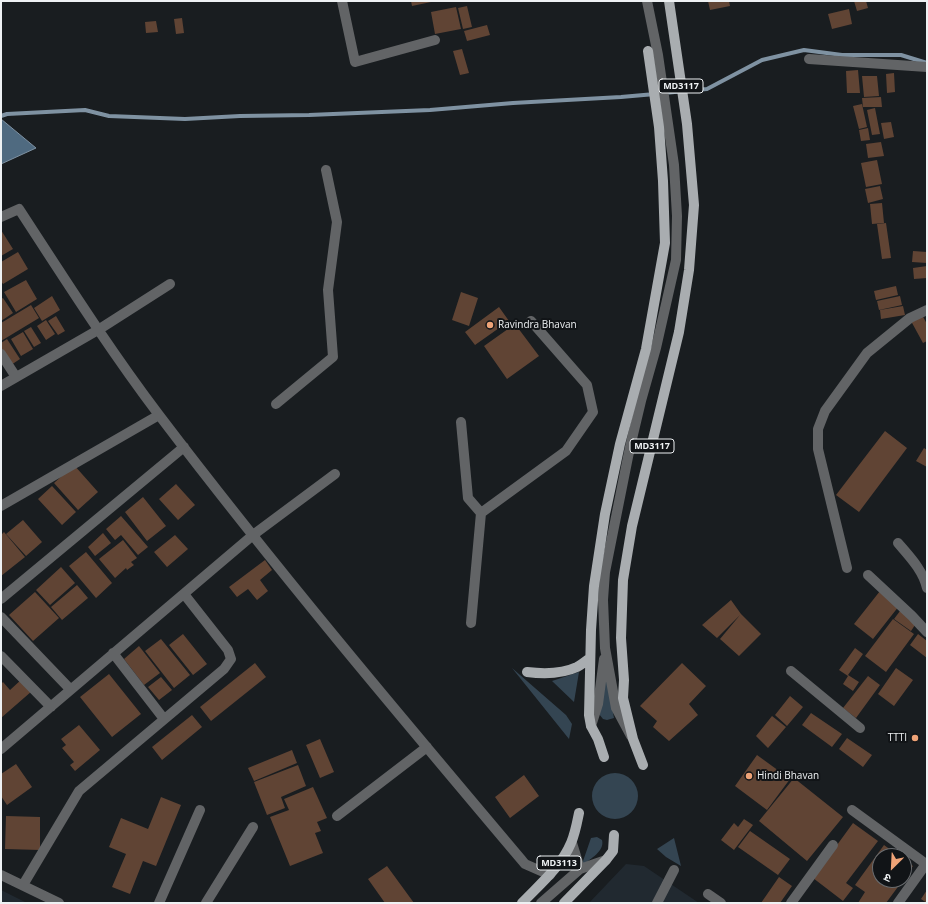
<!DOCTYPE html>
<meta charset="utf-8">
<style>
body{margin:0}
#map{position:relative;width:928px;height:904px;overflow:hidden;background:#191d20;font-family:"Open Sans","Noto Sans Devanagari",sans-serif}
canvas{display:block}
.frame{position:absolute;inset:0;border:2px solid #eef1f3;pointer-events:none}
.north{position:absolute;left:872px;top:848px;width:40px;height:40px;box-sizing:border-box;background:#111417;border:1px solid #696c6f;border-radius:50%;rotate:204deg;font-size:11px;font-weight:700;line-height:16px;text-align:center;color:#eef1f3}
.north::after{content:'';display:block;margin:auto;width:14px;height:18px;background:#efa377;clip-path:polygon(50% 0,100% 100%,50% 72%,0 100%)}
</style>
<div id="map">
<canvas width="928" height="904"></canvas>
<div class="frame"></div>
<div class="north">उ</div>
</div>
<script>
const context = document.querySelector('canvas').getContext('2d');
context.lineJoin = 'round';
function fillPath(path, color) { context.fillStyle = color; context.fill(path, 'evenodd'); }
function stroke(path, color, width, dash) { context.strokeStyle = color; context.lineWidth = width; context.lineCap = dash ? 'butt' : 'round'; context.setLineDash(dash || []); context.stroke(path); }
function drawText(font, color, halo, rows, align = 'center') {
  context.font = font + ' "Open Sans",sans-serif'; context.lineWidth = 4; context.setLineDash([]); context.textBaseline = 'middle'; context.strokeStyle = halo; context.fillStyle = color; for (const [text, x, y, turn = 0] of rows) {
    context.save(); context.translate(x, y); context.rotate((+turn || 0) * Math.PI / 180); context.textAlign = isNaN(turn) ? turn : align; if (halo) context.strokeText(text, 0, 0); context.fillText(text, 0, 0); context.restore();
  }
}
const built = new Path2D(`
 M626 864 644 866 699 903H589Z
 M1 890 27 903H1Z`);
const green = new Path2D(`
 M606 667 607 682 614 718 607 720 603 719 599 714Z
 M512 668 566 715 572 724 569 739Z
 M579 672 574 702 552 681Z
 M592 796a23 23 0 1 1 46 0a23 23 0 1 1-46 0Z
 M597 837 602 840C605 851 590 859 583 865L582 864 591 838Z
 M674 838 681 866 666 857 657 849Z`);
const water = new Path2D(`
 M1 119 36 148 1 164Z`);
const stream = new Path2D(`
 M664 93 707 89 762 60 804 50 842 55H901L927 63
 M1 116 7 114 85 110 109 116 185 119 240 116 309 115 430 110 513 103 621 97 655 94`);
const building = new Path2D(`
 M411 1H431V2L412 6Z
 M708 1H729L730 6 710 10Z
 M854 1H866L868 8 857 11Z
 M467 6 472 27 463 29 458 8Z
 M456 7 461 29 435 34 431 12Z
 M849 9 852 24 832 29 828 14Z
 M182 18 184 33 176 34 174 19Z
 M156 21 158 32 146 33 145 22Z
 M487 25 490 35 467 41 464 31Z
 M462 49 469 73 460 75 453 51Z
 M858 70 860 93H847L846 71Z
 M894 73 895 92 887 93 886 74Z
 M862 76H877L879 96 864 97Z
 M881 97 882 107H863L862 98Z
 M862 104 867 127 859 129 853 106Z
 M875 108 880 134 872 135 867 110Z
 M891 122 894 137 884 139 881 123Z
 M868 128 870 140 861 141 859 130Z
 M881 142 884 156 868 158 866 144Z
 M877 160 882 184 866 187 861 163Z
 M880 186 883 199 868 203 865 189Z
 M882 203 884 223 872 224 870 204Z
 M886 223 891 258 882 259 877 224Z
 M1 230 13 249 1 256Z
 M913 251 927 252V263L912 262Z
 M18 252 28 269 3 284 1 281V262Z
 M927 266V278L914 279 913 268Z
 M26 280 37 299 16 312 4 292Z
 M896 286 898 295 876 300 874 291Z
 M461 292 478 298 469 326 452 320Z
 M52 296 60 310 42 321 34 308Z
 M900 296 902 305 879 310 877 301Z
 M3 298 13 313 1 321V299Z
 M31 305 39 318 1 341V323Z
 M903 306 905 315 881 319 880 310Z
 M499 307 509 321 475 345 465 332Z
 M922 315 927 324V341L923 343 911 321Z
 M56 316 65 331 58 335 48 321Z
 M46 320 55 334 46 340 37 326Z
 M515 324 539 356 507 379 484 346Z
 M31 327 41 343 34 347 24 331Z
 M23 332 33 349 21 356 11 339Z
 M7 339 20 359 11 365 1 350V343Z
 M885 431 907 448 859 512 836 495Z
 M924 448 927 450V467L916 461Z
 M74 465 98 492 78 510 54 483Z
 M176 484 195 505 178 520 159 499Z
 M52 486 76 512 62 525 38 499Z
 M143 497 166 526 147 541 125 512Z
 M121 516 148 547 138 555 121 535 115 540 106 529Z
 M23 520 42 542 26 556 6 534Z
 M4 532 25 557 1 576V535Z
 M103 533 111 543 95 556 88 547Z
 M175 535 188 549 167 567 154 552Z
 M123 540 137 558 131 562 134 565 127 570 126 568 115 578 99 559Z
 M86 552 112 583 96 598 69 566Z
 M265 560 272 570 260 580 268 591 257 600 248 589 237 597 229 587Z
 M61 567 75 583 50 605 36 590Z
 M77 585 88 598 62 620 51 607Z
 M880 591 899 606 873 639 854 624Z
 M35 592 59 618 33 641 9 615Z
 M731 600 741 614 761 634 739 656 720 639 740 615 717 638 702 625Z
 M900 611 917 622 911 631 894 619Z
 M893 619 914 634 886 672 865 656Z
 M183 634 207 664 193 675 169 645Z
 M918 634 927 641V658L910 645Z
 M161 639 190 675 174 688 145 651Z
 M139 646 160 673 144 685 124 659Z
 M855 648 863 654 848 675 859 682 853 691 843 684 848 676 839 670Z
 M255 663 266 677 211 721 200 707Z
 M682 663 706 686 689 704 698 715 669 741 653 727 657 721 640 706Z
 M896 668 913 680 894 706 878 694Z
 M109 674 141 714 112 737 80 697Z
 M868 676 880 685 856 718 843 708Z
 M161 677 172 690 159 700 148 687Z
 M22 679 32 691 1 718V684L3 682 10 690Z
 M790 696 803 707 787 726 775 715Z
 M811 713 842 734 832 747 802 725Z
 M192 715 202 727 162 760 152 747Z
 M772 716 786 727 768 748 756 736Z
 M79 725 100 750 75 771 70 765 74 762 62 748 66 745 61 739Z
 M847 738 872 755 863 767 839 749Z
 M320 739 334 772 320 778 306 745Z
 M292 750 297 763 254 781 248 768Z
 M757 755 790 779 767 810 735 786Z
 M16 764 32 787 7 805 1 796V774Z
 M298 765 306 786 281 797 285 808 267 815 254 782Z
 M524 775 539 796 510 818 495 797Z
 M794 778 843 817 807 861 759 821Z
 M313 787 327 818 317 822 321 831 315 833 323 853 290 866 270 817 289 810 284 799Z
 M161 797 181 805 156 866 143 861 130 894 112 887 126 854 109 847 121 818 148 829Z
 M6 816 40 817V850L5 849Z
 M744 819 753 825 734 850 721 840 734 823 738 827Z
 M853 823 878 841 846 883 853 888 843 901 813 878Z
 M750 831 790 859 778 875 738 847Z
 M884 845 899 856H880V880H903L886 903H858L865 892 855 885Z
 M904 859 913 866 904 879Z
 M387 866 414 903H385L368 879Z
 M779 877 792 886 780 903H761Z
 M927 890V903L921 899Z`);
const minor = new Path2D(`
 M342 1 355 62 435 40
 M809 59 927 67
 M1 217 19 209C64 278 109 349 159 415 276 569 401 717 525 864L550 875
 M1 354 16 377
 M1 386 98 330 170 284
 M276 404 333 357 328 290 337 222 326 170
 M461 422 468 498 481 513 471 623
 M1 506 159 415
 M481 513 566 451 593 412 587 385 531 321
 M898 543C909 556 923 570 927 588
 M847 568 818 449V429L825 411 867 353 910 318 927 310
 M868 575 912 616 927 632
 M1 599 184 447
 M1 617 70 689
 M113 653 164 719
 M1 656 51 707
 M791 671 860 728
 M591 726 598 704 604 659
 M631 736 616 708 605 648 603 600 605 572 630 447 641 401 656 348 676 260 677 216 674 165 658 55 647 1
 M1 749 253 535 335 474
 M852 810 926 864 898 903
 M337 816 427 747
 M572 843 580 869
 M1 875 59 903
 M23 885 79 791 224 669 231 659 228 650 184 594
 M708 894 721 903
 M159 903 200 810
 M206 903 253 827
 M541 903 580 869 606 860
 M657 903 674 870
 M791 903 833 845`);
const major = new Path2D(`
 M527 672C543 674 562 674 577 667 581 665 586 661 590 658
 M604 757 598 739 591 726 589 715 591 630 594 586 605 514 620 444 646 349 665 243 663 181 659 127 648 51
 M643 765 633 739 623 698 624 680 621 638 623 580 632 526 679 332 689 270 694 205 687 124 669 1
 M522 903C539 885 561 867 571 843 575 834 577 823 579 813
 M564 903 606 860 613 851 614 835`);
const markers = [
 [490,325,4,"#efa377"],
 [915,738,4,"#efa377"],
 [749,776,4,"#efa377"]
];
const shields = [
 [681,86,44],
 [652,446,44],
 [559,863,44]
];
const shieldNames = [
 ["MD3117",681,86],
 ["MD3117",652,446],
 ["MD3113",559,863]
];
const poiNames = [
 ["Ravindra Bhavan",498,325],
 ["TTTI",907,738,"right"],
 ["Hindi Bhavan",757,776]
];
fillPath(built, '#212930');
fillPath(green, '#344552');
fillPath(water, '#4f6a80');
stroke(water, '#7f92a2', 1);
stroke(stream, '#7f92a2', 4);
fillPath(building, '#604434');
stroke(minor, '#626466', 10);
stroke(major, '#a9adb0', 10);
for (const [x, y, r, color] of markers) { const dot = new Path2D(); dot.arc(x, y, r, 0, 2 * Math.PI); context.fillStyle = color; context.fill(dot); stroke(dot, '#111417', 1.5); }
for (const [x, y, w] of shields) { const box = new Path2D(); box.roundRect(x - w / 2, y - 7, w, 14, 3); context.fillStyle = '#111417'; context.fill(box); stroke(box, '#eef1f3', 1); }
drawText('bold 9px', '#eef1f3', null, shieldNames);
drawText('10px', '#eef1f3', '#111417', poiNames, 'left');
</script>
